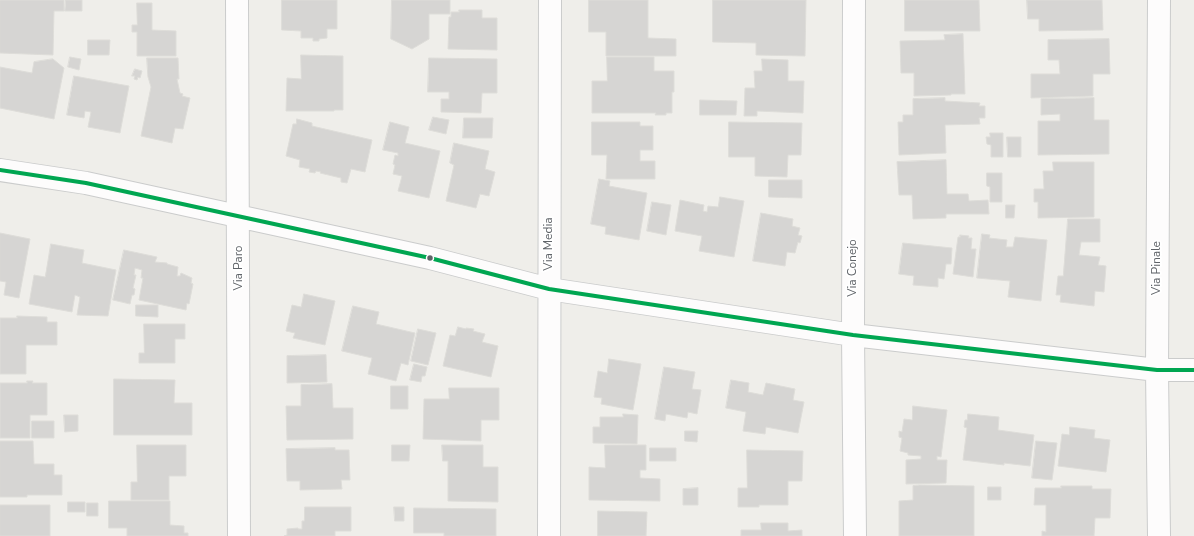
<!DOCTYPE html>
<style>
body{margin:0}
canvas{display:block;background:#efeeea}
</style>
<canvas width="1194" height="536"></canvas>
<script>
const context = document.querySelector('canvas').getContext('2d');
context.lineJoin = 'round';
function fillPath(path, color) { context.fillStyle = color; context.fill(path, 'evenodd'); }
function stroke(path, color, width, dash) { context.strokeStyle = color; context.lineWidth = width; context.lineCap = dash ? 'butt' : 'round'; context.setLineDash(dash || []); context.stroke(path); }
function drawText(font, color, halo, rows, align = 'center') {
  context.font = font + ' "Nunito Sans",sans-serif'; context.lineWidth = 3.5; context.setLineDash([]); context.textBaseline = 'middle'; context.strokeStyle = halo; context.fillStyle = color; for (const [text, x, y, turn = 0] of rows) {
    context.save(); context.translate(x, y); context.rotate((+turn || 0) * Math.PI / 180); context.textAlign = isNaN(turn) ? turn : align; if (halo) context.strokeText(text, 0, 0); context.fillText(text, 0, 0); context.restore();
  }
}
const building = new Path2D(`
 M0 0H64V11H54L53 55 0 53Z
 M66 0H82V11H65Z
 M282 0H337V29H327V38L319 39V41H313V38H301V31L282 30Z
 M392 0H450V14H429V39L412 49 391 39Z
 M589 0H648V38L676 39V56H606V32H589Z
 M713 0H806L805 56 756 55V43L713 42Z
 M905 0H979L980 31H905Z
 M1027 0H1102L1103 30 1039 31V19H1028Z
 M137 3H152V30L176 31V56H137V32H132V25H137Z
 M459 10H482V18H497V50L448 49 449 17H451V12H459Z
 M963 34 965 94H951V95L914 96V73H901L900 41 945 40 944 35Z
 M1109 39 1110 74H1093V96L1031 98V74H1060L1059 60H1048V40Z
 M88 40H110L109 55H88Z
 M301 55 343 56V110H334V111H286L287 78 301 79Z
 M70 57 81 59 79 70 68 67Z
 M607 57H654V71H674V92H672V113H666V115H655L656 113H592V81H607Z
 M147 58H178L179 79H177L180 93 183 94 182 96 190 98 183 129 175 128 172 143 141 136 151 87 148 77Z
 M429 58 497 59V93H482L481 113 441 112V99H449V92H428Z
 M53 59 64 68 54 119 0 108V67L32 73 34 62Z
 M762 59 788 60V81H804L803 113 757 111V116H744L745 88H755L754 71H762Z
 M135 69 142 71 140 78 138 77 137 80 134 79 135 76H132Z
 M74 76 129 86 120 133 88 127 91 112 85 111 84 118 67 115Z
 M945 98V101L980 103 979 106H985V118H979L980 124 945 125 946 153 899 155 898 122H903V115H913V99Z
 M1094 98V120H1109V154L1038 155V121H1060V114L1041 115V99Z
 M700 100 737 101 736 115H700Z
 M433 117 449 120 446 134 429 130Z
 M464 118H493L492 138H463Z
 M297 119 312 123V126L372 140 365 172 351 169 347 183 341 182V178L320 173 321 172 316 171 315 173 309 172 310 169 299 167 300 160 286 156 293 124H296Z
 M390 122 409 127 405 143 440 151 429 198 398 191 402 176 393 174 395 165 393 164 395 155 398 156V153L383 150Z
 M592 122H640V126H653V150H640V161H655V179H606L607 155H592Z
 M729 122 802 123 801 155H788L787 177 755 176V157H729Z
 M990 133H1003V157H991V145L987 144 986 137H990Z
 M1007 137H1021V157H1008Z
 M454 143 489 151 485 169 495 172 489 196 480 194 476 208 446 201 454 165 450 163Z
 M946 160 947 194H968L969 201 988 200 989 214H946V218L913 219 912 195H899L897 162Z
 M1053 162H1094V217L1038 218V202H1034V189H1044L1043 171H1053Z
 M987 173H1002V202H990V187L987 186Z
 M599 179 610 181 609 186 647 193 639 240 605 234 606 227 591 224Z
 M769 180H802V198L769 197Z
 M720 197 744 201 734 257 699 251 702 236 675 231 680 200 704 205 703 211 707 212 708 206 718 207Z
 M652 202 671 205 666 235 647 231Z
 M1006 205H1015L1014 218H1006Z
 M761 213 793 219 792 226 800 228 798 235 802 236 800 243 798 242 795 253 787 252 785 266 753 261Z
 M1068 219H1100V242H1081L1079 255 1100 257 1098 265 1106 266 1104 292 1095 291 1094 306 1060 302 1061 295H1056L1058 276H1063Z
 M0 233 30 239 19 298 4 295 6 282 0 281Z
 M982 234 990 235 989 238 1007 240 1006 247H1013L1015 237 1047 240 1041 301 1008 297 1010 281 977 278Z
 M960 235 969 236 968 238H972L971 249H976L973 277 953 274 958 237H960Z
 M903 243 952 248 951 264H946L944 279 938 278V287L913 285 914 276 899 274Z
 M51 244 84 250 82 263 116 270 108 316 77 315 80 297 75 295 72 312 29 304 34 275 45 277Z
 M124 250 157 257 155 262 167 263V264L178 267 177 276H180L181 273 192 278 191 283 193 284 189 304 187 303 186 310 139 300 143 278H141L142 270 135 268 134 275H136L133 288 135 289 134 295H132L130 304 113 300Z
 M304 294 335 301 325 345 293 338 295 333 286 331 292 305 301 307Z
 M136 305H158V317L136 316Z
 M353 306 379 312 376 324 415 333 408 365 401 363 396 381 368 374 372 358 342 351Z
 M17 316 47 317V322H57V345H26V374H0V318H17Z
 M144 324H185V339H175V363H139V353H144Z
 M458 327 466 329V328L474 329 473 331 485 334 482 342 498 346 491 377 443 366 450 335 455 336Z
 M418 329 436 333 428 365 411 361Z
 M326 355 327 382 287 383V356Z
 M609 359 641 364 633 410 601 404 602 398 594 397 598 371 607 373Z
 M414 364 427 367 425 376H422L421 382 410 380Z
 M664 367 695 372 692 389 701 390 697 414 688 412 687 418 666 414 665 421 655 419Z
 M114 379 175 380 174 403H192V435H114Z
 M731 380 749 383 748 392 763 395 766 383 795 389 793 400 804 402 798 433 766 427 765 434 743 431 746 412 726 408Z
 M27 381H33L32 383H47V415H30V438H0V383H27Z
 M332 384 333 408H353V439L287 440 286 406H301V385Z
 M391 386H408V409H391Z
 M449 388H499V420H481V441L423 439 424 399H449Z
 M913 406 947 410 941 457 937 456V460H947L946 483 906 484V460L921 459V456L908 455V453L900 451 902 438 899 437V431L902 432 904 419 912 420Z
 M623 414 638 415 637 444 593 443V427H600V417H623Z
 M968 414 999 417 998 430 1034 435 1030 466 1004 463V465L963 460 967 428 964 427 965 420H967Z
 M64 415H78V431L65 432Z
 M32 421H54V438H32Z
 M1070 427 1095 430 1094 438 1110 440 1106 472 1058 466 1062 434 1069 435Z
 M685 431H698L697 442 685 441Z
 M0 441H33L34 464H54V475H62V495H27V497H0Z
 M1036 441 1057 443 1052 480 1032 478Z
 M137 445H186V476H169V500H131V482H137Z
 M392 445H410L409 461H392Z
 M442 445H483V467H498V502L448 501V461H443Z
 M605 445H646V470H640V478L660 479V501L589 500V467L605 468Z
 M335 448V450H349L350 480H341L342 489 300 490V481H287L286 449Z
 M650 448H676V461H650Z
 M747 450 803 451 802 481H788V505H759V507H738V488H747Z
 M920 485 974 486V536H899V501L913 500V486Z
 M1061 486H1092V489H1111L1110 518H1095L1094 536H1042V531L1046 532V505H1034L1035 488H1061Z
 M988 487H1001V500H988Z
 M698 488V505H683V489Z
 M109 501H170V525L184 526V533H188V536H127V528H109Z
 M68 502H85V512H68Z
 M87 503H98V516H87Z
 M0 505H50V536H0Z
 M305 507H351V531H335V536H284L287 535V529L298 528V529H302V521H304Z
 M394 507H404V521H395Z
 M414 508 496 509V536H444V533H414Z
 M598 511 647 512 646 536H598Z
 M761 523H788V531L802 530V536H741V530H761Z`);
const minor = new Path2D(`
 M237 0 239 536
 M854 0 853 335 855 536
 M1159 0 1157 370 1159 536
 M0 170 86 183 430 258 549 289 853 335 1157 370H1194
 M549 536 550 0`);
const bus1 = new Path2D(`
 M0 170 86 183 430 258 549 289 853 335 1157 370H1194`);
const markers = [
 [430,258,3.5,"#5f6368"]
];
const streetNames = [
 ["Via Media",549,244,-90],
 ["Via Paro",239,268,-90],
 ["Via Conejo",853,268,-90],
 ["Via Pinale",1157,268,-90]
];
fillPath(building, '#d6d5d3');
stroke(building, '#deddd9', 1);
stroke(minor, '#cbcccc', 24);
stroke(minor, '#fdfcfc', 22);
stroke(bus1, '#00a651', 4);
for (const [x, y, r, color] of markers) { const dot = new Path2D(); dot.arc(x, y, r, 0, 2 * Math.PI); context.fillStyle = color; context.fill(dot); stroke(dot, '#fff', 1.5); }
drawText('12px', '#5f6368', '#fff', streetNames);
</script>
